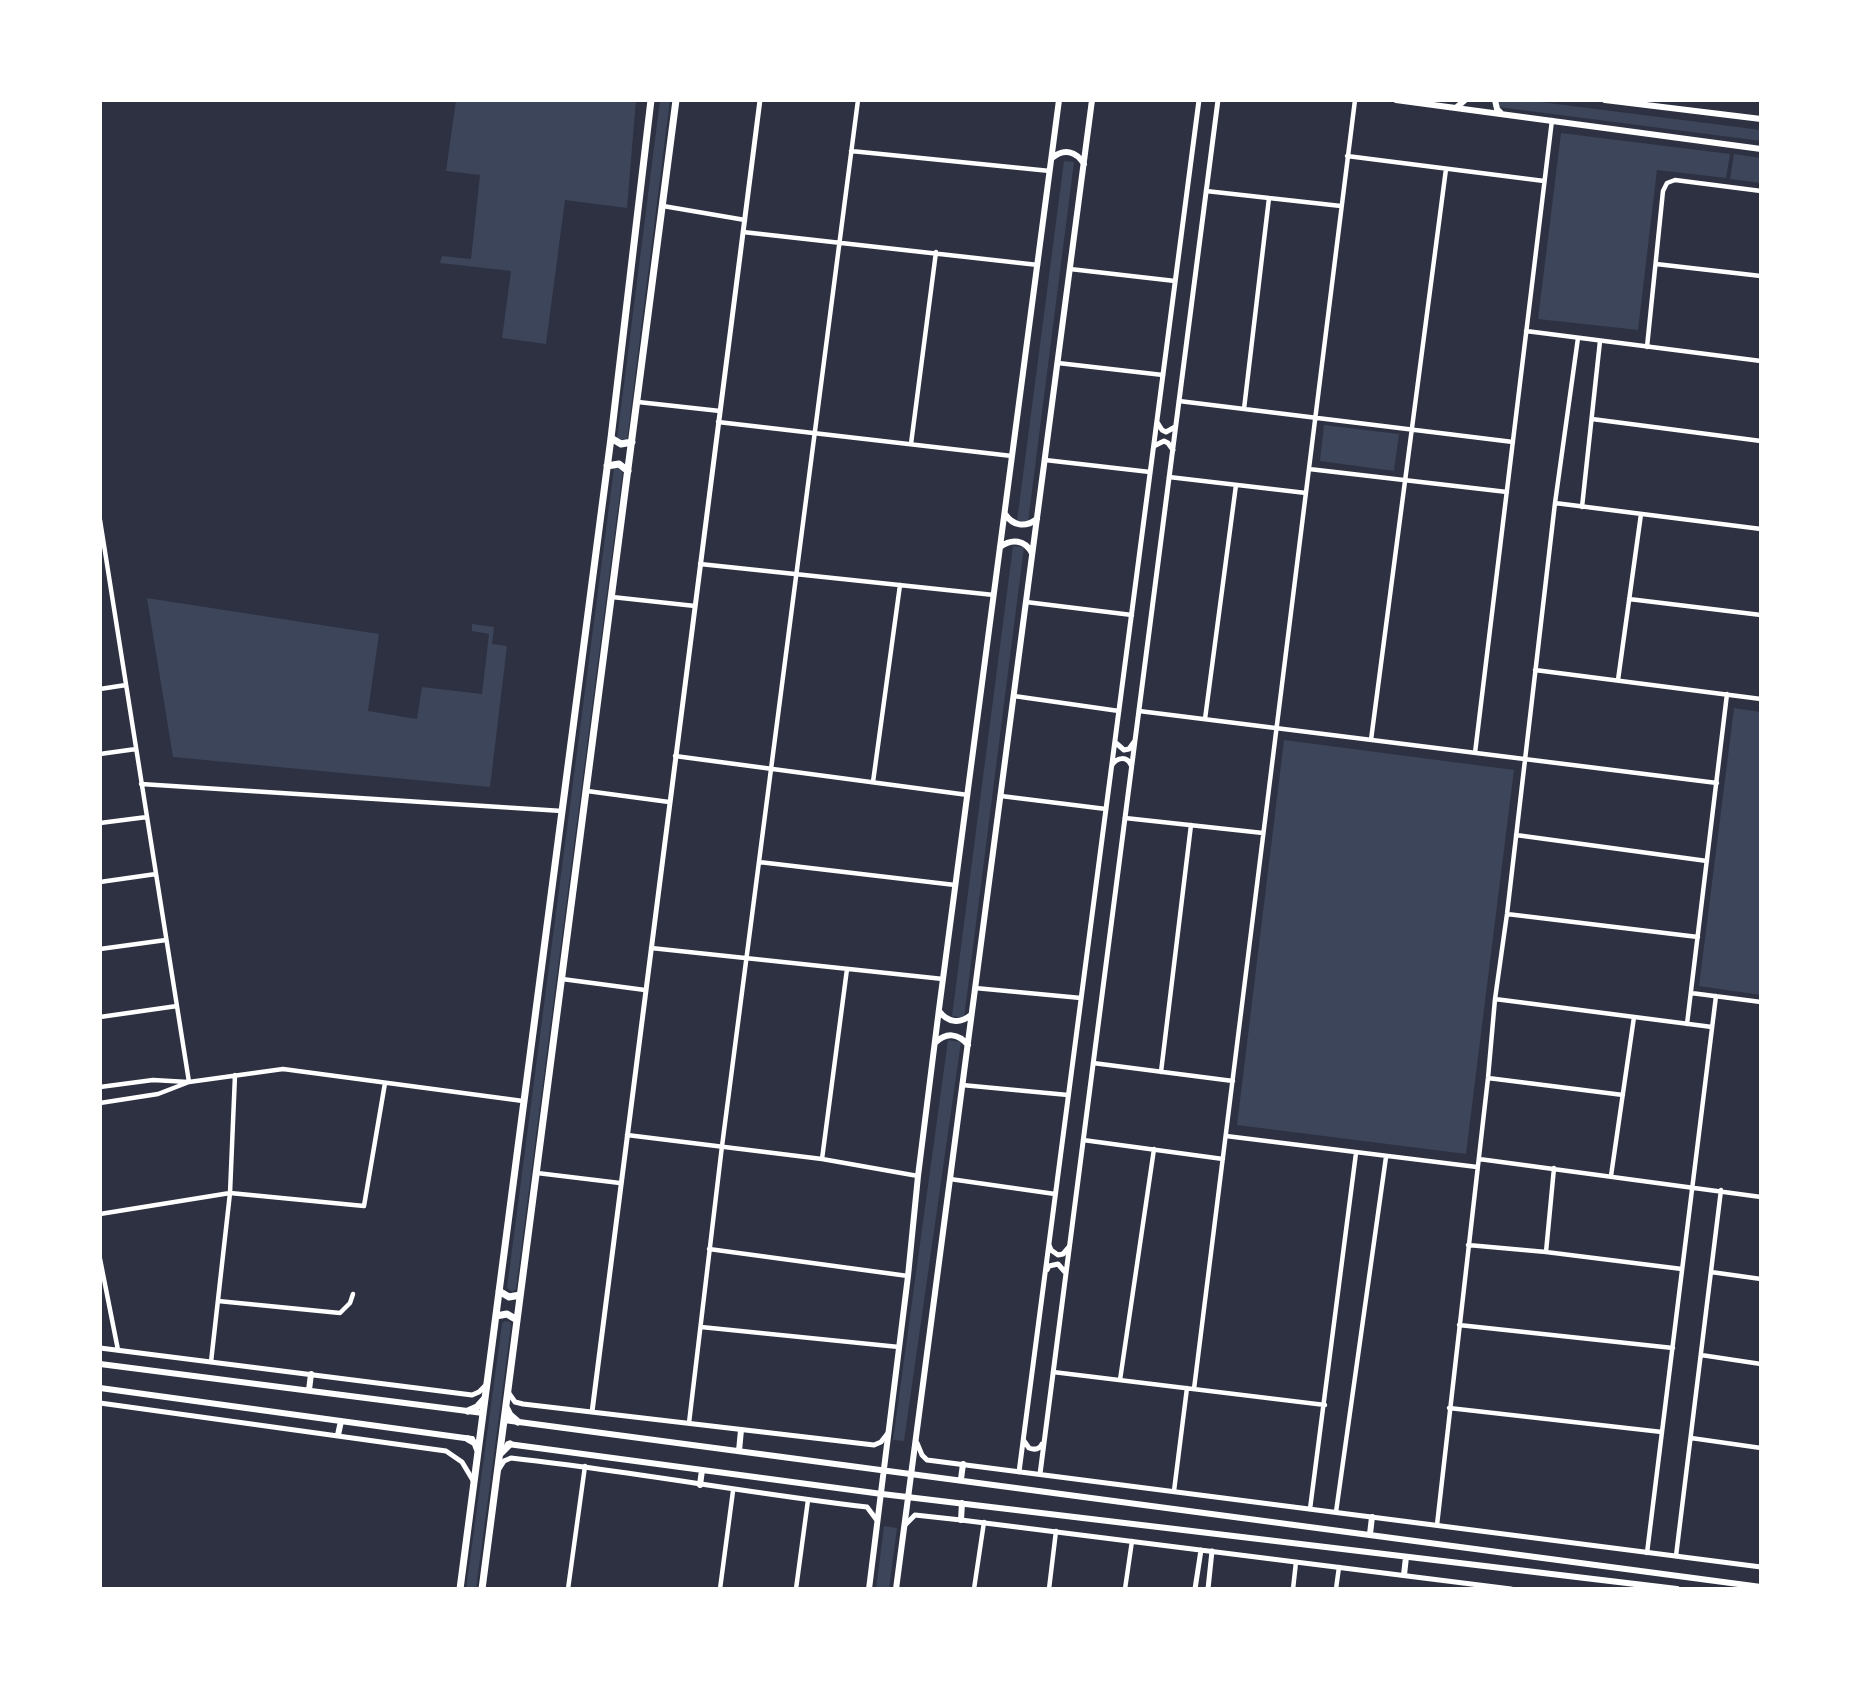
<!DOCTYPE html>
<style>
body{margin:0}
#map{position:relative;width:1861px;height:1689px;overflow:hidden;background:#2d3142;font-family:Roboto,sans-serif}
canvas{display:block}
.frame{position:absolute;inset:0;border:102px solid #fff;pointer-events:none}
</style>
<div id="map">
<canvas width="1861" height="1689"></canvas>
<div class="frame"></div>
</div>
<script>
const context = document.querySelector('canvas').getContext('2d');
context.lineJoin = 'round';
function fillPath(path, color) { context.fillStyle = color; context.fill(path, 'evenodd'); }
function stroke(path, color, width, dash) { context.strokeStyle = color; context.lineWidth = width; context.lineCap = dash ? 'butt' : 'round'; context.setLineDash(dash || []); context.stroke(path); }
const green = new Path2D(`
 M456 100H636L627 208 565 200 546 344 502 338 511 271 440 263 442 256 471 259 480 175 446 171Z
 M660 100H670L627 440 625 443 617 439Z
 M1497 100H1525L1761 130V141L1498 107Z
 M1561 133 1730 154 1726 178 1657 170 1638 330 1538 319Z
 M1734 154 1761 158V183L1730 179Z
 M1064 161 1074 162 1028 522 1017 521Z
 M1324 425 1399 434 1394 471 1320 461Z
 M616 466 623 470 516 1289 512 1292 507 1288 614 468Z
 M1013 546 1024 547 964 1018 952 1016Z
 M147 598 379 634 368 711 417 719 422 687 482 694 489 634 472 631V624L494 627 492 644 507 646 490 787 173 757Z
 M1734 708 1761 712V995L1699 986Z
 M1284 740 1514 770 1466 1154 1237 1125Z
 M948 1040 961 1042 904 1441 893 1440Z
 M504 1321 510 1322 511 1326 476 1589H466L502 1324Z
 M884 1526 897 1528 889 1589H876Z`);
const minor = new Path2D(`
 M851 151 1050 171
 M1347 156 1544 181
 M1206 191 1341 206
 M663 206 745 220
 M743 232 1038 265
 M1656 264 1761 276
 M1070 269 1175 281
 M1526 331 1761 361
 M1647 347 1663 191 1667 183 1675 180 1761 191
 M1058 363 1163 375
 M1179 401 1513 442
 M638 402 720 411
 M1244 409 1269 198
 M1592 419 1761 441
 M718 422 1012 456
 M911 444 936 252
 M1045 460 1150 472
 M1309 469 1507 492
 M1169 477 1306 493
 M1555 503 1761 529
 M1582 507 1600 341
 M100 520 189 1082
 M700 564 994 595
 M612 597 695 606
 M1629 599 1761 615
 M1026 602 1132 615
 M1535 670 1761 699
 M1618 680 1641 514
 M100 689 126 685
 M1014 696 1119 711
 M1139 711 1717 783
 M1205 719 1236 485
 M1371 740 1446 169
 M1475 753 1552 120
 M100 754 136 749
 M675 756 968 795
 M873 782 900 585
 M141 784 562 811
 M587 791 669 802
 M1001 796 1106 809
 M1125 818 1263 833
 M100 823 147 817
 M1516 835 1707 861
 M759 862 955 885
 M100 882 156 874
 M1507 914 1698 937
 M651 948 943 979
 M100 949 166 940
 M562 979 645 990
 M975 988 1081 998
 M1691 993 1761 1002
 M1495 999 1712 1027
 M100 1017 177 1006
 M1687 1024 1727 694
 M1093 1063 1233 1081
 M1161 1072 1191 825
 M1488 1078 1623 1095
 M962 1085 1068 1095
 M100 1087 153 1080 188 1082
 M100 1103 158 1094 189 1082 283 1069 523 1101
 M627 1135 822 1159 918 1176
 M1226 1136 1477 1167
 M1083 1140 1223 1159
 M822 1159 847 969
 M1479 1159 1761 1197
 M537 1173 620 1183
 M1611 1176 1634 1017
 M950 1179 1055 1194
 M100 1214 230 1193 364 1206 385 1083
 M1468 1245 1546 1252 1682 1269
 M709 1249 908 1276
 M1546 1252 1554 1168
 M100 1259 118 1350
 M1711 1272 1761 1279
 M218 1301 340 1313 350 1303 353 1294
 M1459 1325 1673 1348
 M701 1327 899 1347
 M1701 1355 1761 1364
 M211 1362 230 1193 235 1075
 M1053 1372 1325 1405
 M1120 1380 1154 1149
 M1194 1389 1355 100
 M1449 1408 1662 1432
 M689 1423 722 1146 858 100
 M1691 1438 1761 1448
 M1174 1491 1187 1388
 M1310 1509 1356 1153
 M1336 1512 1386 1157
 M1437 1525 1488 1078 1495 999 1507 914 1555 503 1578 338
 M1647 1553 1716 996
 M1676 1556 1721 1190
 M568 1589 585 1466
 M720 1589 733 1491
 M796 1589 808 1500
 M974 1589 984 1522
 M1049 1589 1056 1531
 M1125 1589 1132 1541
 M1293 1589 1296 1562
 M1336 1589 1339 1567`);
const tertiary = new Path2D(`
 M1157 422 1162 430 1166 432 1175 427
 M1154 446 1164 441 1168 443 1173 450
 M1116 743 1124 750 1129 749 1134 742
 M1112 765C1117 757 1127 756 1131 765
 M1049 1245 1051 1250 1058 1255 1063 1254 1069 1247
 M1047 1270 1049 1266 1058 1264 1065 1272
 M100 1348 472 1395 479 1392 486 1385
 M508 1392 515 1402 523 1404 874 1445 881 1442 888 1433
 M100 1403 446 1451 462 1462 474 1482
 M592 1412 760 100
 M1024 1441 1029 1448C1034 1450 1039 1450 1042 1444
 M917 1443 922 1455 927 1460 1761 1567
 M499 1469 504 1461 511 1458C630 1471 748 1493 867 1507L876 1519
 M1019 1472 1199 100
 M1040 1474 1218 100
 M905 1525 915 1515 961 1520 1511 1589
 M1195 1589 1201 1550
 M1208 1589 1212 1551`);
const primary = new Path2D(`
 M1396 100 1761 149
 M1495 100 1497 109 1501 113
 M1605 100 1761 119
 M1457 107 1465 100
 M1052 158C1064 148 1076 151 1084 164
 M1005 514C1013 526 1025 528 1037 519
 M1000 547C1012 538 1025 540 1032 553
 M939 1011C948 1023 960 1024 971 1015
 M935 1043C946 1032 958 1033 968 1045
 M100 1364 483 1413
 M100 1388 472 1439
 M309 1390 311 1374
 M504 1420 1761 1587
 M338 1435 341 1421
 M508 1444 882 1494 1677 1589
 M739 1451 741 1430
 M961 1479 963 1464
 M700 1485 702 1470
 M961 1520 962 1503
 M1370 1534 1372 1517
 M1404 1575 1406 1557
 M869 1589 908 1276 918 1176 939 1009 1059 100
 M896 1589 1092 100`);
const trunk = new Path2D(`
 M611 438 621 444 632 442
 M607 466 619 464 628 471
 M499 1291 509 1297 520 1295
 M496 1316 507 1314 517 1320
 M506 1407 510 1415 518 1422
 M468 1411 477 1407 485 1398
 M468 1439 475 1443 478 1451
 M500 1454 510 1444
 M460 1589 611 438 651 100
 M482 1589 676 100`);
fillPath(green, '#3c4559');
stroke(minor, '#fff', 4.5);
stroke(tertiary, '#fff', 5);
stroke(primary, '#fff', 6);
stroke(trunk, '#fff', 7);
</script>
